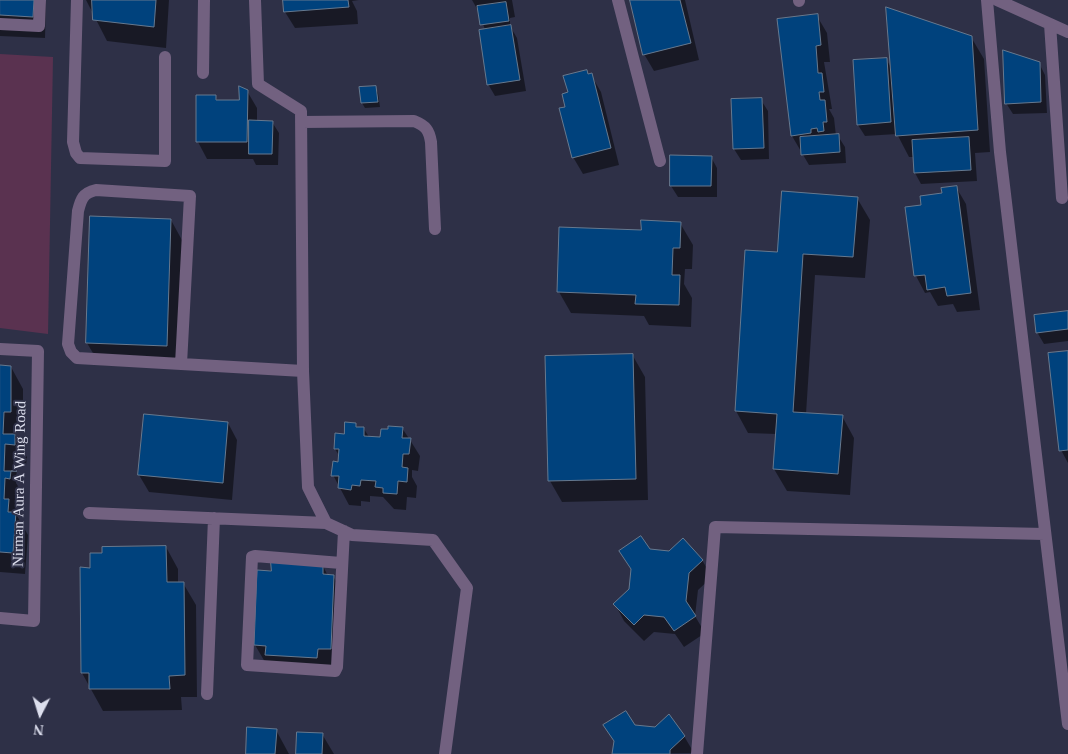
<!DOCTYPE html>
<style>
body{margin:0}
#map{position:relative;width:1068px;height:754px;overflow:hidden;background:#2e3047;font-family:"Times New Roman",serif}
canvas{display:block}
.north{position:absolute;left:15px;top:689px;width:50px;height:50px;-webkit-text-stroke:4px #2e3047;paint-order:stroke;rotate:185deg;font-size:14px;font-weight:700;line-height:20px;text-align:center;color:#dcdeed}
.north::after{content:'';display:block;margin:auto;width:18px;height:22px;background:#dcdeed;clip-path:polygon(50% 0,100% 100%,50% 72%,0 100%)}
</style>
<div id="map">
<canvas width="1068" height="754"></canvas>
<div class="north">N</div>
</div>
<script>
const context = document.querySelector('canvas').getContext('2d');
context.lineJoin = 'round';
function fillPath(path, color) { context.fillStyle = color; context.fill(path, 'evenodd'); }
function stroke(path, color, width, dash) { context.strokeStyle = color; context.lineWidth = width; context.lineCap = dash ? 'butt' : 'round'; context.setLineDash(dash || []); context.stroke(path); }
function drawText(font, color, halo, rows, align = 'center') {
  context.font = font + ' "Times New Roman",serif'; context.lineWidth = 4; context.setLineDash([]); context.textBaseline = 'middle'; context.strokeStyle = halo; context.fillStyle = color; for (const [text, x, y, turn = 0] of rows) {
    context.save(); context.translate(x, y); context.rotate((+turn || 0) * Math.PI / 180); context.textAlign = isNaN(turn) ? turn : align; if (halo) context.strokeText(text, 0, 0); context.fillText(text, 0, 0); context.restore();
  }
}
const green = new Path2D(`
 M0 54 53 57 48 334 0 328Z`);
const shadow = new Path2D(`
 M0 0H46L45 38 0 36Z
 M86 0H169L166 48 107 41Z
 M284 0H359L352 1 357 11 358 24 295 28 285 12Z
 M472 0H512L515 17 510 18V26L517 38 526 91 495 96 488 84 485 30 480 14Z
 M631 0H685L699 60 654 71 644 54Z
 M817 16 827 33 830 62H824L832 109H829L834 118 836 136H838L845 147 846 163 809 165 792 136Z
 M971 37 984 59 990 152 975 153 977 181 921 184 915 173 914 157H909L897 134 865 136 858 125 886 59 892 69Z
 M1039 63 1045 75 1047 113 1013 114 1006 103Z
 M589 75H591L601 92 619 165 583 174 573 157 567 108 569 93Z
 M375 87 378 93 380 107 365 108 362 103Z
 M247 91 257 108V122H272L279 133 278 165H256L253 159H207L198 142 197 97 215 96 218 102 240 101Z
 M761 100 768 111 769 159 741 160 734 149 732 101Z
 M711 157 717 168V197H678L671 186Z
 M956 187 966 204 980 310 957 312 953 304 938 306 930 292 925 293 916 276 906 208 923 206Z
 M857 198 870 220 865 278 815 275 806 414 842 416 854 438 850 495 787 491 774 469 776 434 748 433 736 411 779 253Z
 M171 220 183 242 179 368 100 365 87 343Z
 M680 223 693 245 692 269H685L684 284 692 298 691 327 649 325 644 316 571 313 559 292 642 231Z
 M1068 312V341L1044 344 1037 332Z
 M1068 352V463L1061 450Z
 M633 356 645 377 648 500 562 502 550 481Z
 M0 367H11L23 389V433H16V438L27 457 26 466H17L16 483 23 494 22 500H17L16 514 28 535 25 574 0 572Z
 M145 415 228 423 237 440 232 500 149 492 139 475Z
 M355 424 358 428 364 429 369 437 381 438 402 428 410 440 420 456 418 471 412 470V477L417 486 416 498 407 497 406 510 394 509 383 497 370 496V502L361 501V506L349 505 333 475 339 463 340 457 335 449Z
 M166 547 178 569V583H183L196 605 197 697H181L182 710 103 711 82 673 81 569H92Z
 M649 550 702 560 712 577 698 590 695 616 705 633 684 647 675 634 654 632 644 641 624 621 615 604 630 590 632 571 620 552Z
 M323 566 328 576H333L343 593 340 666 265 662 255 645 258 571Z
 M605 726H634L684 736 694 753 613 754 615 742Z
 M276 730 289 754H247Z
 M322 734 334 754H297Z`);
const building = new Path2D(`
 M0 0H34L33 17 0 15Z
 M92 0H156L154 27 93 20Z
 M283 0H348L349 7 284 12Z
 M630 0H680L691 43 643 55Z
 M506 2 509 21 480 25 477 6Z
 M886 7 972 36 978 130 896 136Z
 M818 14 821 45 816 46 818 73H822L824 92H819L820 100H825L827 122H823L824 131 818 132 817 128 811 129V133L791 136 777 19Z
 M511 25 520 80 487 85 479 30Z
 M1003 50 1040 62 1041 102 1005 104Z
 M887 58 891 122 857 125 853 60Z
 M587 70 588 74 592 73 611 148 572 158 559 108 565 107 562 94 568 92 563 76Z
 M239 86 248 90 247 142H196V95H216V100H239Z
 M376 86 378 102 361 103 359 87Z
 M762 98 764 148 733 149 731 99Z
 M249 120 273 121 272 154H249Z
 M839 134 840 152 801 155 800 137Z
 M969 137 971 170 914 173 912 140Z
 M670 155 712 156 711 186H670Z
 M957 186 971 293 947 296 945 287 927 290 925 275 914 276 905 207 921 205 920 196 942 193 941 188Z
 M782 191 858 197 853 257 803 254 793 412 843 415 838 474 773 469 777 414 735 411 745 250 777 252Z
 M90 216 171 219 167 346 86 343Z
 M641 220 681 222 680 248H673L672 275H680L679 305 635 304 636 295 557 292 559 227 641 230Z
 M1068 311V329L1036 333 1034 315Z
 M1068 351V450L1059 451 1048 353Z
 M633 354 636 479 548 481 545 356Z
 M0 365 11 366V412H4L3 434H15V445L5 444 4 471H17H11L10 479 5 478 4 499H9L8 512H16L13 553 0 552Z
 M144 414 228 422 223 483 138 475Z
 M345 422 356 423V427H364V436L380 437 381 429H388V426L403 427 402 438H411L409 454H403L402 467 408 468 407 482 398 481 397 494 383 493V488L375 487 376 481 361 480 360 486 352 485 351 490 338 488 339 476H331L333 461 338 462 339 449H334L335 433 344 434Z
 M641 536 650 549 669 551 683 538 703 560 689 573 686 601 696 616 674 631 664 617 644 615 634 625 613 604 629 589 631 569 619 551Z
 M166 546 167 582H184L185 675 169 676 170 689H89V673H81L80 567 90 568V553H102V547Z
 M271 562 323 565V574L334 575 331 649H318L317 658 265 655 266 646 254 645 257 570 271 571Z
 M626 711 635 725 655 727 669 714 685 736 670 750V754H612L614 741 603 725Z
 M247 727 277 729 275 754H246Z
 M297 732 323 733 322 754H296Z`);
const minor = new Path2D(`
 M77 0 73 142 76 153 80 158 165 161V57
 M255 0 258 84 301 111 303 371 308 487 326 523 352 535 433 540 467 588 445 754
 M618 0 660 161
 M799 0V1
 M987 0 1000 152 1068 724
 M997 0 1068 32
 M0 24 39 26 40 0
 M1050 24 1062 198
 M203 73 204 0
 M301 122 414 121C426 126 429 130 431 142L435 229
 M0 349 38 351 34 621 0 618
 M181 364 190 196 96 190C83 193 81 199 78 211L68 344 71 352 77 358 303 371
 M89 513 326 523
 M341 563 255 556 252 557 247 665 335 671 337 667 344 531
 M207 694 214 518
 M697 754 715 527 1045 534`);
const streetNames = [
 ["Nirman Aura A Wing Road",20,484,-89]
];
fillPath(green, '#5a3250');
fillPath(shadow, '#0007');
fillPath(building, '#00427d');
stroke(building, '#66798f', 1);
stroke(minor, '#726180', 12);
drawText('15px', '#dcdeed', '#2e3047', streetNames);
</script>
